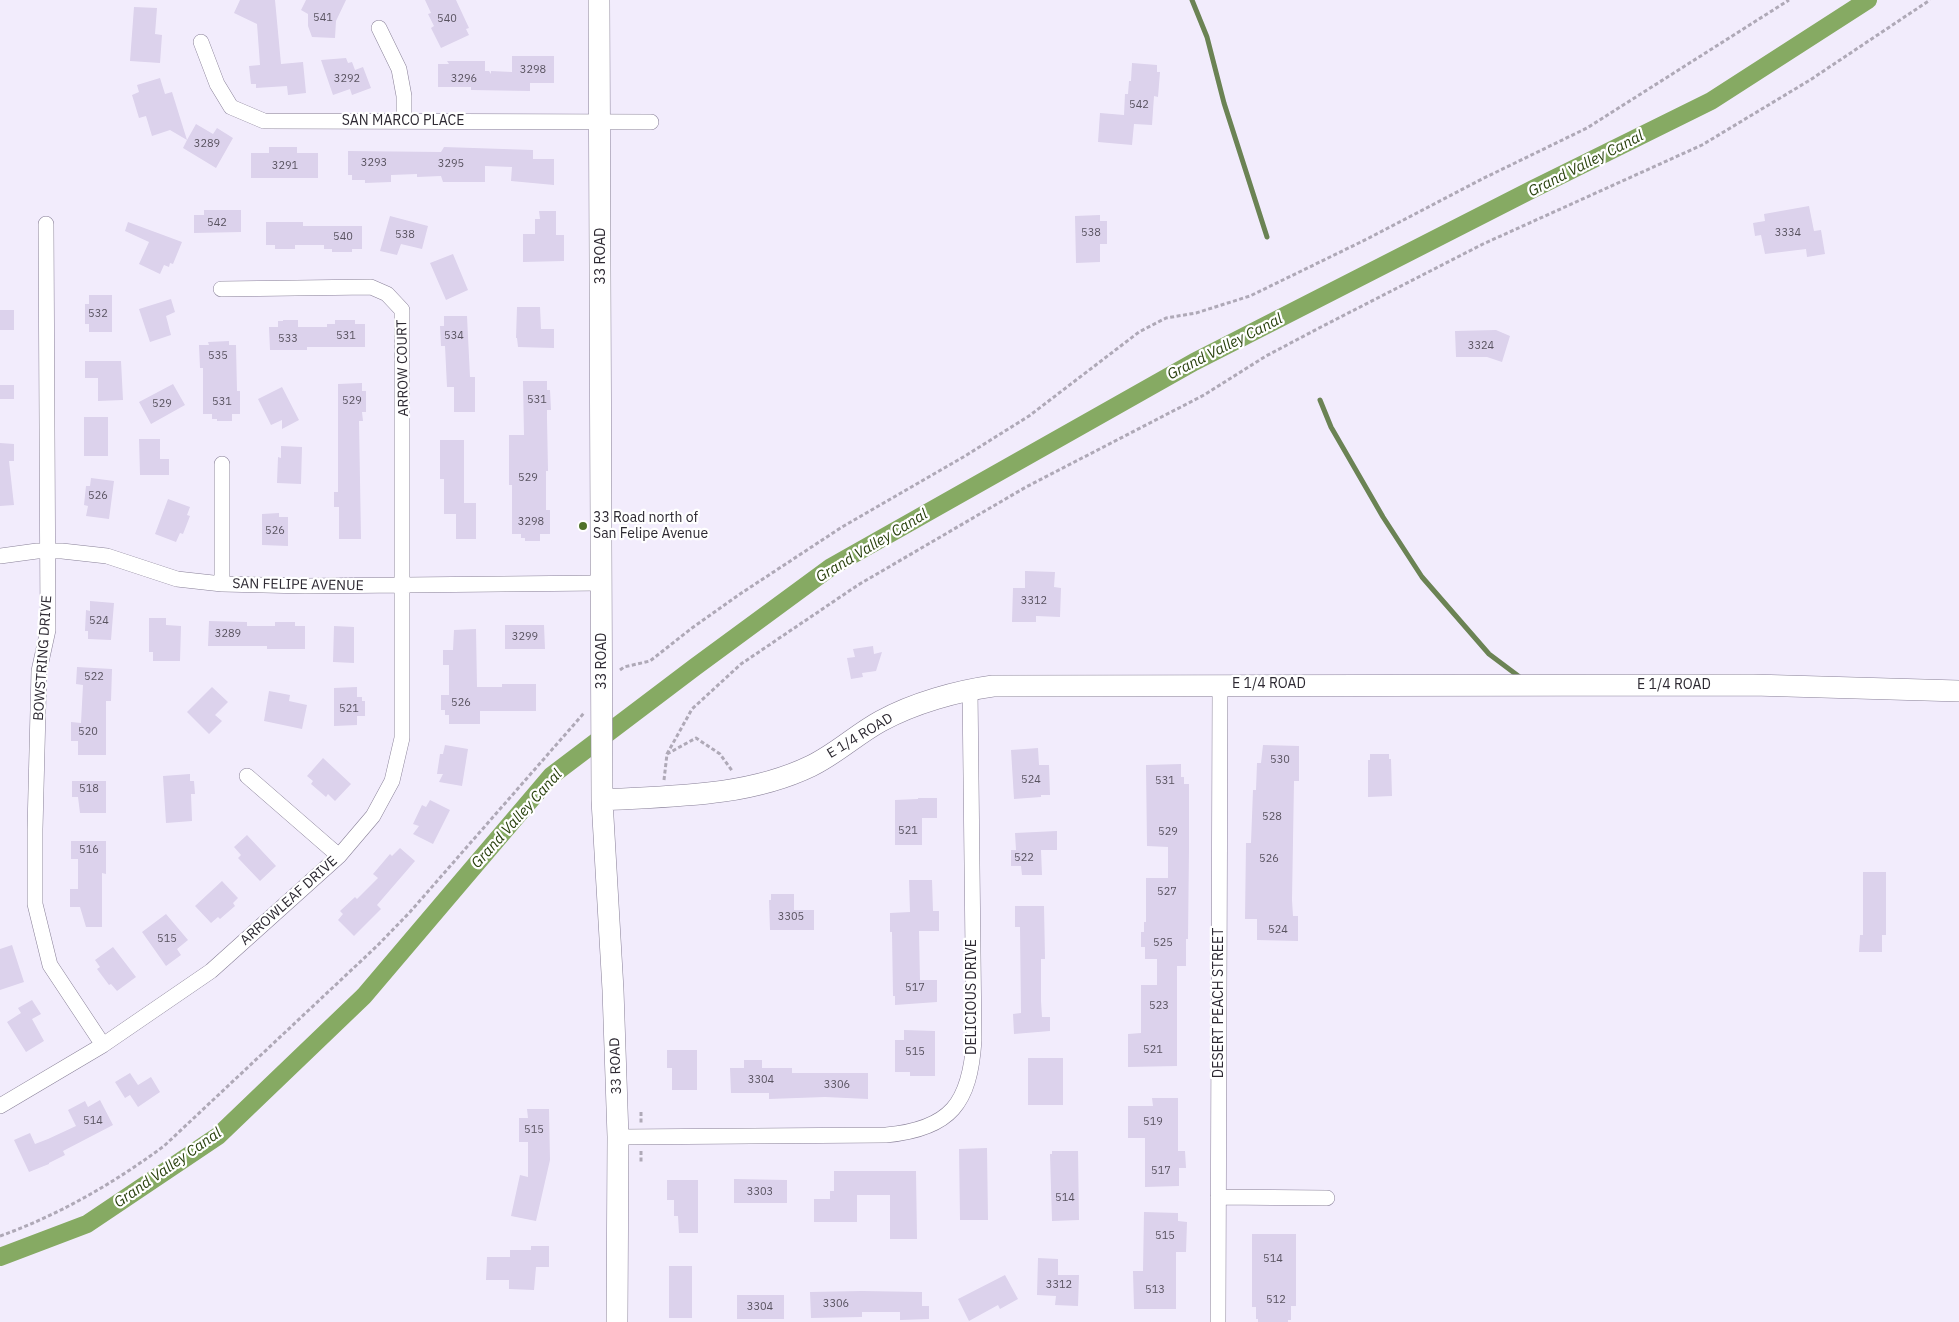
<!DOCTYPE html>
<style>
body{margin:0}
canvas{display:block;background:#f2ecfc}
</style>
<canvas width="1959" height="1322"></canvas>
<script>
const context = document.querySelector('canvas').getContext('2d');
context.lineJoin = 'round';
function stroke(path, color, width, dash) { context.strokeStyle = color; context.lineWidth = width; context.lineCap = dash ? 'butt' : 'round'; context.setLineDash(dash || []); context.stroke(path); }
function fillPath(path, color) { context.fillStyle = color; context.fill(path, 'evenodd'); }
function drawText(font, color, halo, rows, align = 'center') {
  context.font = font + ' "IBM Plex Sans",sans-serif'; context.lineWidth = 4.5; context.setLineDash([]); context.textBaseline = 'middle'; context.strokeStyle = halo; context.fillStyle = color; for (const [text, x, y, turn = 0] of rows) {
    context.save(); context.translate(x, y); context.rotate((+turn || 0) * Math.PI / 180); context.textAlign = isNaN(turn) ? turn : align; if (halo) context.strokeText(text, 0, 0); context.fillText(text, 0, 0); context.restore();
  }
}
const stream = new Path2D(`
 M1192 0 1207 37 1224 103 1267 237
 M1320 400 1331 427 1383 517 1422 577 1489 654 1521 678`);
const canal = new Path2D(`
 M0 1257 87 1224 218 1136 364 996 551 776 695 667 831 567 1194 362 1533 189 1711 101 1868 0`);
const building = new Path2D(`
 M240 0H275L281 64 303 62 306 93 288 95 287 86 256 88V84H251L249 66 260 65 257 24 234 13Z
 M306 0H346L336 21 335 38 312 37 308 26V14L301 10Z
 M425 0H456L469 28 466 29 469 35 441 48 431 28 434 26 428 14 431 13Z
 M134 7 157 8 155 34 162 35 160 63 130 61Z
 M512 56H554V83H530V91L471 90V87H438V64H449L447 61H485V71H489L491 74V71L512 72Z
 M346 58 348 63 352 62 355 70 363 67 371 88 352 95 350 89 333 95 321 60Z
 M1132 63 1157 65V72H1160L1158 97 1154 96 1152 125 1134 124 1132 145 1098 142 1100 113 1124 115 1125 94H1128L1129 81H1131Z
 M160 78 165 94 172 92 187 140 196 124 213 134 217 128 233 138 216 168 183 148 187 140 170 130 152 136 146 116 139 118 132 95 139 92 137 85Z
 M269 147H297V153H318V178H251V153H269Z
 M444 147 533 150V159H554V185L511 181 512 167 485 166V182H443L441 176 417 177V174L391 175V182L365 183V180H352V175H348V151L441 152Z
 M1809 206 1814 231 1821 230 1825 254 1807 257 1806 249 1765 254 1761 235 1755 236 1753 223 1765 221 1764 214Z
 M204 210H241V232L194 233V215H204Z
 M539 211H556V235H564V261L523 262V234H535V219H540Z
 M1100 215V221H1107V244H1100V262L1076 263 1075 216Z
 M390 216 428 226 422 249 401 244 397 255 380 251Z
 M128 222 182 242 173 264 170 263 169 267 164 265 160 274 139 264 149 242 125 231Z
 M266 222H303V226H362V249H352V252H332V249H324V245H295V249H275V245H266Z
 M453 254 468 290 446 300 430 263Z
 M89 295H112V332H89V324H85V304H89Z
 M171 299 175 312 166 316 171 335 150 342 139 309Z
 M517 307H540L541 329H554V348L518 347 517 338H516Z
 M0 310H14V330H0Z
 M444 316H467L470 377H475V412H454V387H447L445 346H441L440 326H444Z
 M283 320H298V327H327V324H335V320H355V324H365V347H307V350H270L269 327H278V321H283Z
 M1496 330 1510 336 1502 362 1487 357H1456L1455 331Z
 M229 341V345H236L237 391H240V414H232V421H217V419H212V414H203V368H200L199 345H209L208 342Z
 M85 361H121L123 400 98 401V378H85Z
 M523 381H547V390H550L551 410H547V418L548 471H546V510H550V534H540V541H525V538H521V534H512V485H509V435H524Z
 M362 383V391H366V412H362L363 421H359L361 539H339V507H334V492H338V384Z
 M173 384 185 405 151 424 139 402Z
 M0 385H14V399H0Z
 M282 387 299 420 282 429V420L271 425 258 399Z
 M84 417H108V456H84Z
 M139 439H160V459H169V475H140Z
 M440 440H464V503H476V539H456V514H444V479H440Z
 M0 443 14 444V461H9L14 505 0 506Z
 M281 446 302 447 301 484 277 483 278 457 281 458Z
 M91 478 114 481 109 519 86 516 88 506 84 505 86 486H90Z
 M168 499 190 507 187 515 190 516 183 534 180 533 176 542 155 534Z
 M279 513V517H288V546L262 545V514Z
 M1025 571 1055 572 1054 587 1061 588 1060 617 1036 616V622H1012L1013 588H1025Z
 M90 601 114 603 111 640 88 639V631H85L86 610 90 611Z
 M149 618H166V625L181 626 180 661H153V652H149Z
 M209 621 247 622V626H275V622H295V626H305V649H267V646H208Z
 M505 625H544L545 649H505Z
 M334 626 354 627V663L333 662Z
 M476 629 477 687H502V684H536V711H480V724H449V715H445V710H441V695H449V665H443V650H453L454 630Z
 M873 646 874 654 882 652 876 671 862 673 863 677 851 679 847 658 855 657 853 649Z
 M77 667 112 669 111 701H106V755H78V741H71V722L81 723 83 685 76 684Z
 M212 687 228 702 215 715 222 721 209 734 187 712Z
 M357 687V697H362V701H365V716H357V725L334 726V688Z
 M269 691 290 695 289 701 307 705 302 729 264 721Z
 M445 745 468 749 462 786 439 782 443 774H437L440 754H443Z
 M1263 745 1299 746V781H1294L1292 900 1293 916H1298V941L1257 940V919H1245L1246 843H1251L1253 790H1256L1257 763H1261Z
 M1038 748 1039 765H1049L1050 795H1041V797L1014 799 1011 750Z
 M1370 754H1389V759H1391L1392 796 1368 797V760H1370Z
 M323 758 351 784 335 801 328 794 326 797 311 784 313 781 307 776Z
 M1181 764V777H1184V784H1189V849L1188 939H1186V966H1177V1066L1128 1067V1034L1141 1033V985H1157V959H1145V947H1141V932H1144V922H1146V878H1168V847L1147 846 1146 765Z
 M190 774V781H194L195 794H191L192 821 166 823 163 776Z
 M72 781H106V813H80L78 797H72Z
 M918 798H937V818H922V845H895V800L918 799Z
 M430 800 450 810 433 844 413 834 419 826 413 824 422 805 426 807Z
 M1057 831V850H1041L1042 875H1022L1021 866H1011V850H1016L1015 833Z
 M247 835 276 866 260 881 238 858 241 855 234 847Z
 M71 841H106V874L102 873V927H86L80 907H70V889H78V859H71Z
 M400 848 415 861 377 905 381 909 354 936 338 920 343 914 340 911 355 897 357 899 378 878 373 874 390 854 392 856Z
 M1863 872H1886V935H1882V952H1859L1860 935H1863Z
 M909 880H932L933 911H939V931H919L920 980H937V1002L895 1005V996H893L892 932H890V913L910 912Z
 M222 881 238 898 233 903 235 906 220 919 218 917 211 923 195 906Z
 M771 894H794V910H814V930H770L769 900H771Z
 M1015 906H1044L1045 959H1041V1001L1042 1017H1050V1031L1014 1034 1013 1014 1021 1013 1020 927H1015Z
 M166 914 188 940 177 949 181 955 166 966 142 932Z
 M12 945 24 982 0 990V949Z
 M113 947 136 977 117 991 111 984 109 985 97 969 100 967 95 960Z
 M32 1000 41 1014 32 1019 44 1041 26 1052 7 1022 21 1013 18 1008Z
 M904 1030 935 1031V1076H910V1072H895V1040H904Z
 M667 1050H697V1090H672V1068H667Z
 M1028 1058H1063V1105H1028Z
 M744 1060H762V1068H792V1073H868V1099L825 1097 769 1099V1093H731L730 1068H744Z
 M130 1073 138 1085 151 1077 160 1092 138 1107 130 1095 125 1098 115 1082Z
 M1152 1098H1178V1151H1185L1186 1168H1179V1186L1145 1187V1138H1128V1106H1153Z
 M100 1100 113 1125 63 1151 65 1155 49 1163V1164L29 1172 14 1140 30 1133 35 1144 48 1139 76 1126 68 1110 85 1101 88 1107Z
 M527 1109H549L550 1160 536 1221 511 1216 520 1175 528 1177V1142H519V1118H528Z
 M987 1148 988 1220H960L959 1149Z
 M1052 1151H1078L1079 1220 1052 1221 1050 1154H1052Z
 M834 1171H916L917 1239H890V1195H857V1222H814V1199H830V1191H834Z
 M734 1179 787 1180V1203H734Z
 M667 1180H698V1233H679L678 1216H674V1200H667Z
 M1144 1212 1178 1213V1221L1187 1222 1186 1252H1176V1309H1134L1133 1271H1143Z
 M1252 1234H1296V1306H1291V1320H1288V1322H1258V1319H1256V1307H1252Z
 M531 1246H549V1267H536L534 1290 509 1289V1280H486L487 1257H510V1250H531Z
 M1038 1258 1058 1259V1275H1079L1078 1306 1055 1305 1056 1296 1037 1295Z
 M669 1266H692V1318H669Z
 M1005 1275 1018 1299 1000 1309 998 1305 969 1321 958 1299Z
 M862 1291 922 1292V1306H929V1319L900 1320V1312H862V1317L811 1318 810 1292Z
 M737 1295H784V1319H737Z`);
const path = new Path2D(`
 M620 670 624 667 650 661 692 628 740 594 842 527 965 456 1029 416 1139 332 1166 318 1196 313 1250 296 1367 239 1482 179 1587 128 1789 0
 M667 754 692 709 741 664 858 585 1026 487 1204 395 1266 356 1321 327 1483 244 1702 145 1810 80 1930 0
 M664 780 667 754 696 738 720 754 733 772
 M641 1112V1123
 M641 1151V1163
 M0 1236C59 1215 114 1183 164 1146L377 946 410 912 584 713`);
const street = new Path2D(`
 M379 28 399 69 404 96V120
 M201 42 217 84 231 107 264 121 651 122
 M46 224 48 630 39 671 35 829V904L50 965 103 1045
 M222 464V584
 M0 556 37 551H62L107 556 177 579 222 584 305 586 601 583
 M247 776 339 856
 M0 1106 103 1045 211 971 339 856 373 816 392 781 402 738V310L387 294 371 287 221 289
 M618 1137 886 1135C951 1129 970 1103 974 1040L970 689
 M1218 1197 1327 1198
 M1218 1322 1220 684`);
const secondary = new Path2D(`
 M599 0 602 800 613 990 618 1137 617 1322
 M602 800C671 796 747 797 811 766 836 754 857 734 881 721 914 703 957 691 993 686L1753 685 1959 691`);
const markers = [
 [583,526,5,"#4f7129"]
];
const numberNames = [
 ["541",323,18],
 ["540",447,19],
 ["3298",533,70],
 ["3292",347,79],
 ["3296",464,79],
 ["542",1139,105],
 ["3289",207,144],
 ["3293",374,163],
 ["3295",451,164],
 ["3291",285,166],
 ["542",217,223],
 ["538",1091,233],
 ["3334",1788,233],
 ["538",405,235],
 ["540",343,237],
 ["532",98,314],
 ["531",346,336],
 ["534",454,336],
 ["533",288,339],
 ["3324",1481,346],
 ["535",218,356],
 ["531",537,400],
 ["529",352,401],
 ["531",222,402],
 ["529",162,404],
 ["529",528,478],
 ["526",98,496],
 ["3298",531,522],
 ["526",275,531],
 ["3312",1034,601],
 ["524",99,621],
 ["3289",228,634],
 ["3299",525,637],
 ["522",94,677],
 ["526",461,703],
 ["521",349,709],
 ["520",88,732],
 ["530",1280,760],
 ["524",1031,780],
 ["531",1165,781],
 ["518",89,789],
 ["528",1272,817],
 ["521",908,831],
 ["529",1168,832],
 ["516",89,850],
 ["522",1024,858],
 ["526",1269,859],
 ["527",1167,892],
 ["3305",791,917],
 ["524",1278,930],
 ["515",167,939],
 ["525",1163,943],
 ["517",915,988],
 ["523",1159,1006],
 ["521",1153,1050],
 ["515",915,1052],
 ["3304",761,1080],
 ["3306",837,1085],
 ["514",93,1121],
 ["519",1153,1122],
 ["515",534,1130],
 ["517",1161,1171],
 ["3303",760,1192],
 ["514",1065,1198],
 ["515",1165,1236],
 ["514",1273,1259],
 ["3312",1059,1285],
 ["513",1155,1290],
 ["512",1276,1300],
 ["3306",836,1304],
 ["3304",760,1307]
];
const streetNames = [
 ["SAN MARCO PLACE",403,121],
 ["33 ROAD",601,256,-90],
 ["ARROW COURT",403,368,-91],
 ["SAN FELIPE AVENUE",298,585,1],
 ["BOWSTRING DRIVE",43,658,-86],
 ["33 ROAD",602,661,-90],
 ["E 1/4 ROAD",1269,684],
 ["E 1/4 ROAD",1674,685],
 ["E 1/4 ROAD",860,736,-31],
 ["ARROWLEAF DRIVE",289,901,-42],
 ["DELICIOUS DRIVE",972,997,-90],
 ["DESERT PEACH STREET",1219,1003,-90],
 ["33 ROAD",616,1066,-92]
];
const poiNames = [
 ["33 Road north of",593,518],
 ["San Felipe Avenue",593,534]
];
const waterNames = [
 ["Grand Valley Canal",1586,164,-27],
 ["Grand Valley Canal",1225,347,-27],
 ["Grand Valley Canal",872,546,-31],
 ["Grand Valley Canal",517,819,-48],
 ["Grand Valley Canal",168,1168,-35]
];
stroke(stream, '#6b8354', 5);
stroke(canal, '#86aa63', 18);
fillPath(building, '#dcd2ec');
stroke(street, '#898098', 16);
stroke(secondary, '#898098', 22);
stroke(path, '#afa9b7', 3, [4, 2.5]);
stroke(street, '#fff', 15);
stroke(secondary, '#fff', 21);
for (const [x, y, r, color] of markers) { const dot = new Path2D(); dot.arc(x, y, r, 0, 2 * Math.PI); context.fillStyle = color; context.fill(dot); stroke(dot, '#fff', 2); }
drawText('11px', '#595360', null, numberNames);
drawText('14px', '#2d2932', '#fff', streetNames);
drawText('14px', '#2d2932', '#fff', poiNames, 'left');
drawText('italic 15px', '#28400c', '#fff', waterNames);
</script>
